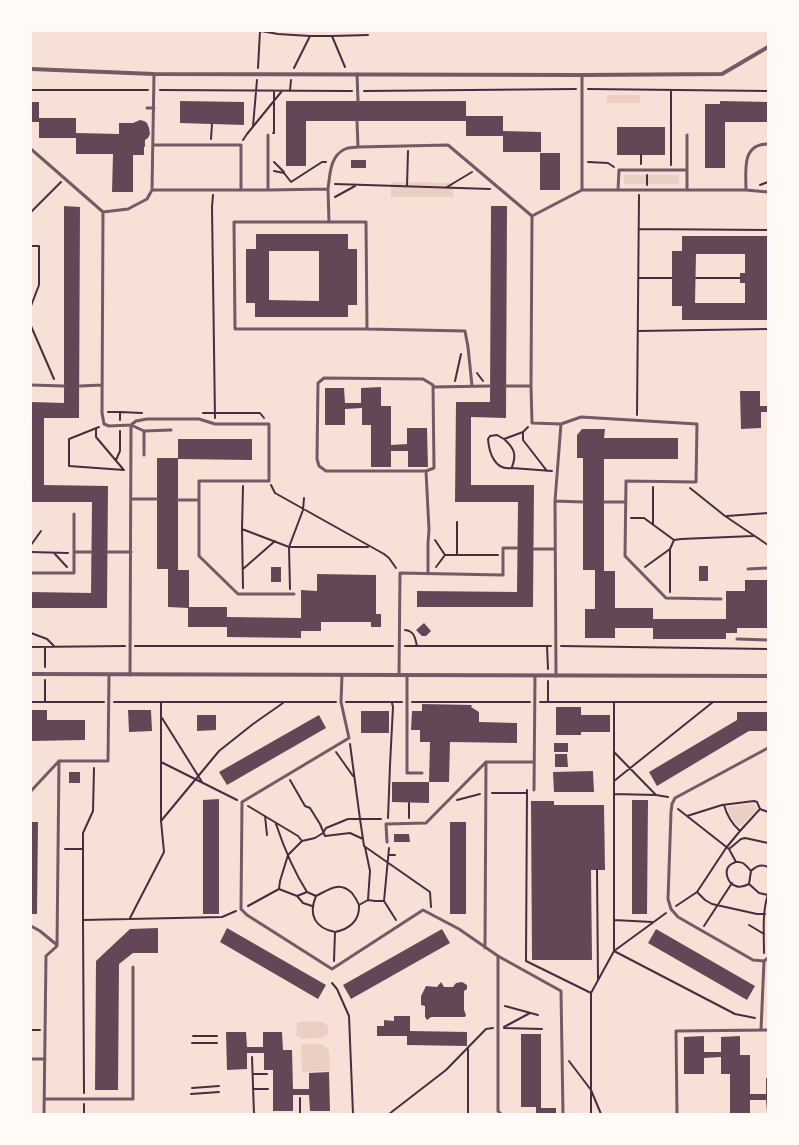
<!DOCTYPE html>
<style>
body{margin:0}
#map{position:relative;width:799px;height:1145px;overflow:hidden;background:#f7e1d7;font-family:"Playfair Display",serif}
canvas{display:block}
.frame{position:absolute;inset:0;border:32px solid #fffaf5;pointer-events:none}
</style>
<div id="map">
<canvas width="799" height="1145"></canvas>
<div class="frame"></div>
</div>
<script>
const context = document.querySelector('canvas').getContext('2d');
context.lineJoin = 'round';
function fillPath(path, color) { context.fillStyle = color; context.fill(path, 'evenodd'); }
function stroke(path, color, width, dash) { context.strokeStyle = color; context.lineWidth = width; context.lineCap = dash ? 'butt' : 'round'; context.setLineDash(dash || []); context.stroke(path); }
const green = new Path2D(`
 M607 95H640V103H607Z
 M624 175H679V184H624Z
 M391 182 453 183V197H391Z
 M752 803 756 806 757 810 739 827C733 821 729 815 727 807Z
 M300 1022C310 1022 332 1017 328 1034L322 1038 301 1039 296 1035 297 1023Z
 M305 1044H322L327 1047 329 1052 330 1071 302 1072 301 1047 302 1045Z`);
const building = new Path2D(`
 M180 101 244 102V125L180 123Z
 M286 101H466V116H503V131L541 132V152H503V136H466V121H306V166H286Z
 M720 101 768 102V122H725V168H705V104H720Z
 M31 102H39V118H76V133L119 134V123H133L140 120 144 121 147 123 149 128 150 134 148 138 145 140V147H144V155H133V192H112L113 154H76V138H39V122H31Z
 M617 127H665V155H617Z
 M540 153H560V190H540Z
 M351 160H366V168H351Z
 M64 206 80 207 79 418H44V485L108 486 107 608H31V592L91 593 92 502H31V402L64 403Z
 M491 206H507L506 418 471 417V485H534L533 607H417V591L517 592 518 502H455L456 402H490Z
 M256 234H348V249H357V305H348V317H255V303H246V249H256ZM269 251H319V301L269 300Z
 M682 236H768V320H682V306H672V251H682ZM696 254H745V273H740V283H745V303H695Z
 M381 387V406H391V445L407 444V428H427L428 467H408V451H391V467H371V425H362V408L345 409V425H325V388H344L345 403H361V388Z
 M740 391H760V406H768V412H761V428L741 429Z
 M582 429H605L604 438H678V459H604V571H615V608H653V619H726V591H745V580H768V628H737V633H726V639H653V628H615V638H585V609H595V570H583V458H577V435Z
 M178 439H252V460L178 459Z
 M157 458H178V570H189V607H227V617L301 618V590L317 591V574L376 575V614H381V627H371V622H321V631H301V638L227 637V627H188V608L168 607V569H157Z
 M699 566H708V581H699Z
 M271 567H281V582H271Z
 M424 623 431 631 426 636H422L416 630Z
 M422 704 472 705 471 707 479 712V722L517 723V743L450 742 449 782H429L430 742H420V730H411L412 711H422Z
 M556 707H581V715H610V732H581V735H556Z
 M31 710H47V720H85V740L31 741Z
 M128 710H151L152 731 129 732Z
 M361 711H389V733H361Z
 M737 712H767V731H749L657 786 649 772 737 720Z
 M197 715H216V730L197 731Z
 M319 715 326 728 227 785 219 772Z
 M554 743H568V752H554Z
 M555 754H567L568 767H555Z
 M593 771 594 792H554L553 772Z
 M69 772H80V783H69Z
 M392 782H429V803L392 802Z
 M219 799V914H203V800Z
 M632 800H648L647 914H632Z
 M531 801H554V805H604L605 870H591L592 960H532Z
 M31 822H38L37 914H31Z
 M450 822H466V914H450Z
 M394 834H409L410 842H394Z
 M158 928V953H133L119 964 118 1090H95L96 961 130 929Z
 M227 928 326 985 318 999 220 942Z
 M442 929 450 943 351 999 343 985Z
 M656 929 755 986 747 1000 648 943Z
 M441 982 444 987H453L456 983 462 982 467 985V989L464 991V1010L466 1015 465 1017H431L427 1020 425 1017V1006L421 1005V996L426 986 437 987Z
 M394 1016H410V1031L467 1032V1046L407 1045V1036H377V1026H384V1020L394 1021Z
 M226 1032H246L247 1047H263V1032H282L283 1050H292L293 1089H309V1073L329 1072 330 1111H310L309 1095H293V1111H273V1070H264V1053H247V1069L227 1070Z
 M521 1034H541V1108H556V1114H536V1107H521Z
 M704 1036V1052H721V1037L740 1036V1055H750V1094H766V1078H768V1112H767L766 1100H750V1114H730V1074H721V1057L704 1058V1074H684V1037Z`);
const path = new Path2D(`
 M261 31 278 34 310 36
 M332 36 368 35
 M258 68 260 31
 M294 68 310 36H332L345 67
 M588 89 768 91
 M31 90H148
 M160 90 352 91
 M290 91 291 80
 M364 91 576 89
 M253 126 257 80
 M273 133H274V91
 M211 139 212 124
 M243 140 247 134 282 91
 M274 162 284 172
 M588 162 608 163 614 167
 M641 164V155
 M671 165V90
 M274 171 284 173 291 182 322 162H326
 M335 184 490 189
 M647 185V175
 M760 185 768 182
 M407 186 408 151
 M447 187 472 172
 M213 195 212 207 215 418
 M335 197 355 186
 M31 212 61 182
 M639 229 768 230
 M31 246H39V285L31 306
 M639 278H672
 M696 278H740
 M31 326 54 379
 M638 331 768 329
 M477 373 483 381
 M455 381 461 354
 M108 412H120V420
 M120 412 142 413
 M203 413H260L264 418
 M637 415 639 195
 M99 427 69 439V466L124 470
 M528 427 523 432 504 439 497 435 490 436 488 439C489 453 495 471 512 468L552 471
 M96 429V437L123 469
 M523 432V440L547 471
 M504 439C514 448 517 454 512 467
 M116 460 120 451V431
 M271 485 275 493 384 554 389 558 396 568
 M243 486 242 529 289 547 290 589
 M690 488 725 516 768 545
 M304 498 303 510 289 547H368
 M727 516 768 513
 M631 518H644L674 540 681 539 753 536
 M457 522V555
 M653 524V487
 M242 529 243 588
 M435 540 445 555H498
 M31 545 41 531
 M31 552 68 553
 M54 553 67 567
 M436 567 445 555
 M645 567 670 549 674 540
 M243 569 275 541
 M670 592V549
 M405 630C414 631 415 637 417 646
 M31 633 47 639 54 646
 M135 646H393
 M405 646H551
 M547 646 548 669
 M561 646 768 649
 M31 647 125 646
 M45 667V647
 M45 680V701
 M548 681V702
 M31 702H104
 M114 702H336
 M346 702H402
 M412 702H530
 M540 702H768
 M162 718 202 782
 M336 752 353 776
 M614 752 656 795
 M161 762 237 800
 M290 780 305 806 310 808 320 824 325 836 350 833 363 839 364 846 430 892 431 907
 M614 781 713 702
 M527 790 526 961 591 993
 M492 793H527
 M614 794 656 795 668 797
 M457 800 480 794
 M409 803V818
 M724 805C727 816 731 823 740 831
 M248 806 298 836 302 841
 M678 809 729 849 736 862C744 861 746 866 751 871 756 866 762 864 768 867
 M265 816 267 835
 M687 816 722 805 754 801 757 802 760 809
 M388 818 390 765 393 707 392 703
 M161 821 219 751 253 724 283 703
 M276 824C284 848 293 870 307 892
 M363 839 360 819H381
 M389 848 384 901 396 920
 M65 849H83
 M729 849 741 839 745 838 768 843
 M389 855H395
 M736 862C735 862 730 865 730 865 723 871 728 884 736 886 740 888 745 886 749 884L751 871
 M597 870 598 979
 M749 884 759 893 768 895
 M279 889 297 896 307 892 316 896C330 889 339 881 352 893 355 897 357 900 359 905
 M697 892 705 900 712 904 757 914H765
 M297 896 303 903 312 906
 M316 896C308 915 315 928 335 932
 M368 900 375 901H384
 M248 906 279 889 280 881 288 855 302 841 315 838 323 833 326 828 348 819H360L350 744
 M676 906 697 892 726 848 740 831 760 809 768 812
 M666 913 614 951 735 1014 755 1018
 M130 918 164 852 161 821V702
 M83 920 222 917 236 911
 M614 920 652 922
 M749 925 764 934
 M704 926 732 883
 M764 953C764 934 762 912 768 894
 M334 961 335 932C350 929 360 920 359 905L368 900 370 871 365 847
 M332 983 337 989 349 1016 353 1114
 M505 1006 538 1015
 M504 1027 530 1013
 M504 1028 542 1029
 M31 1030H40
 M193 1036H217
 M192 1043H217
 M468 1048V1114
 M252 1057 254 1114
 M569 1061 591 1090 601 1114
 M253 1074H267
 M192 1088 219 1086
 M253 1089H268
 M84 1093 83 920V833L93 811 94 768
 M191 1094 219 1092
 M300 1098V1114
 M84 1114V1104
 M389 1114 446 1070 486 1029 493 1028
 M591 1114V993L614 951V702`);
const service = new Path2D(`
 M357 74 358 101
 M582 75V190
 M147 108H154
 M357 121 358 147
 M268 135V190
 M687 135V190
 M153 145H241V190
 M31 149 103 212 102 413 104 424 109 426 131 425 130 675
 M328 189 329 222
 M152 190H268L328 189C330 174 330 156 345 149 349 147 354 148 358 147L448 145 532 216 531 386 532 423 561 424 555 501 556 676
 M618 190 619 170H687
 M746 190 768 192
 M103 212 128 209 147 199 152 190 154 74
 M532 216 582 190H746C746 171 741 144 768 144
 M367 329H235L234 222H366L367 329 465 331 468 347 472 386
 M31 385 64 386
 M80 386 102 385
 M506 386H531
 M433 387 490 386
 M561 424 581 417 697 424 696 482 626 481 625 556 666 598 721 599
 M144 431 171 430
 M144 455V431L131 425 136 421 147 419H199L215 424H269V481H199V556L238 594H294
 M426 471 434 468 433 385 423 379 324 378 318 383 317 459 319 466 326 471H426L429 530 428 543V574
 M131 499H157
 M178 500H199
 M555 501 583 502
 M604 502H626
 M534 549H555
 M74 552H91
 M108 552H131
 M748 569 768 568
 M31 573H74V514
 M737 639 768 640
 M342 675 341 702 349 738 242 802 241 909 247 915 332 969 423 910 459 929 498 956 561 991 563 1114
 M399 675 400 573 503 575V548H517
 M407 675V773H422
 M768 748 675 798 672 804 671 812 668 899 671 909 678 917 753 960 764 961 768 958
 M534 790 535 676
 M31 791 59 761
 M387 842 386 824 426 823 486 762
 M31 926 40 931 57 945
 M485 948 486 762H534
 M498 956V1111L501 1114
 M761 1030 764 961
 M31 1059H45
 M44 1099H133V967
 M44 1114 46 956 57 946 59 761H108L109 675
 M677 1114 676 1031 768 1030`);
const minor = new Path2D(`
 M31 69 154 74 582 75 722 74 768 47
 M31 674 768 676`);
fillPath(green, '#ebcfc5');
fillPath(building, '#644757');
stroke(path, '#4a2c40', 2);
stroke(service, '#755966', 3);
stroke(minor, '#755966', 4);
</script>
